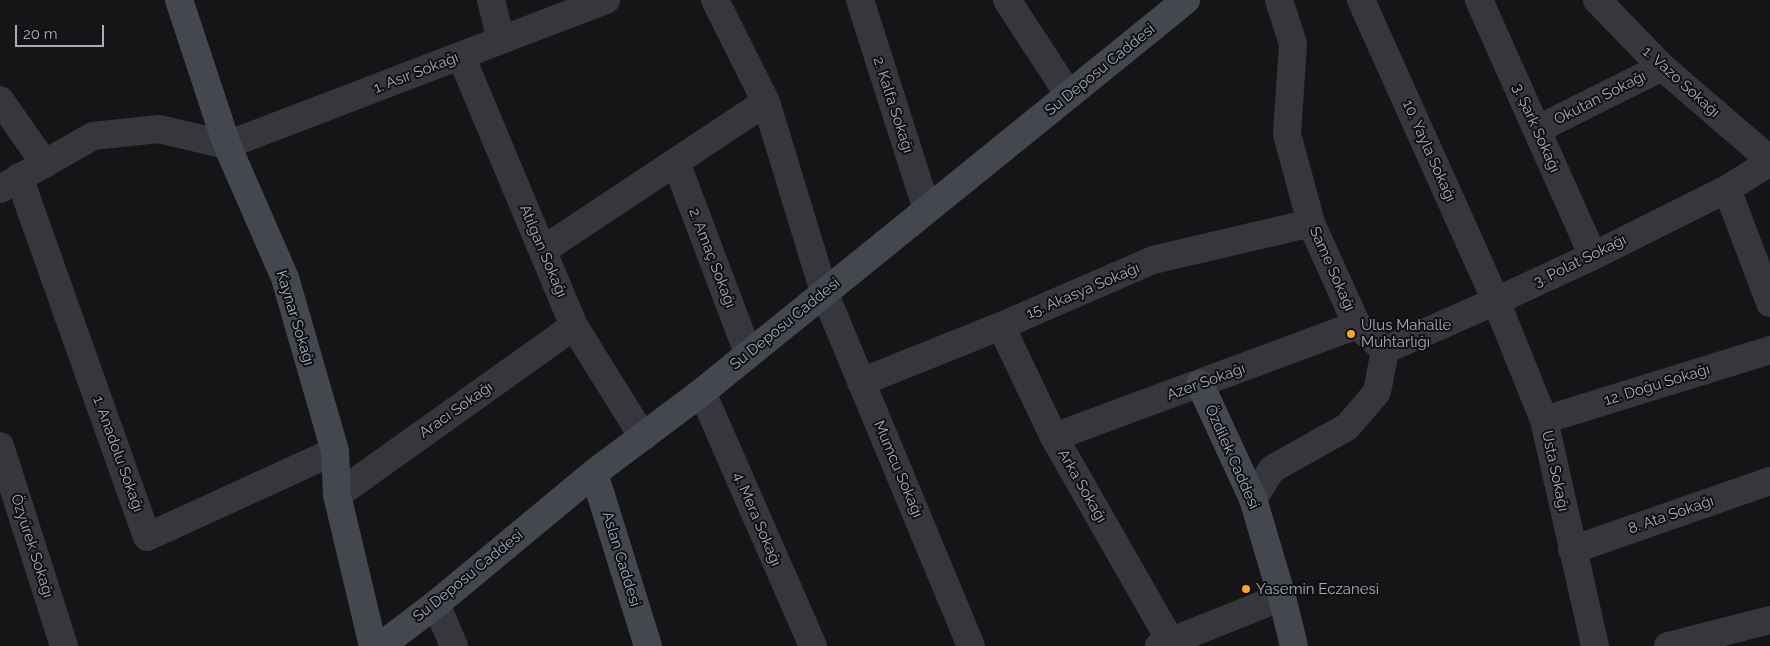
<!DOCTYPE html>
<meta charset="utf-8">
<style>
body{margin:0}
#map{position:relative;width:1770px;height:646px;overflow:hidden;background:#151517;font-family:Raleway,sans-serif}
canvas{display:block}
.scale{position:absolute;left:15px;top:25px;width:89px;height:22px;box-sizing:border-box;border:2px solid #a6adb9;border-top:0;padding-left:6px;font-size:15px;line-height:18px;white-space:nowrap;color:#a6adb9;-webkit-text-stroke:4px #101012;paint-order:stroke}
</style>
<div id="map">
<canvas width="1770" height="646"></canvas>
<div class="scale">20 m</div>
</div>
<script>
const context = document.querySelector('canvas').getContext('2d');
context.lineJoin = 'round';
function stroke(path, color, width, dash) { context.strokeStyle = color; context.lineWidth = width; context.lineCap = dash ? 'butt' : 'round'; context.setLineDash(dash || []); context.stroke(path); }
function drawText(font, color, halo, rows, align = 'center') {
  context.font = font + ' Raleway,sans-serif'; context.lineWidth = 4; context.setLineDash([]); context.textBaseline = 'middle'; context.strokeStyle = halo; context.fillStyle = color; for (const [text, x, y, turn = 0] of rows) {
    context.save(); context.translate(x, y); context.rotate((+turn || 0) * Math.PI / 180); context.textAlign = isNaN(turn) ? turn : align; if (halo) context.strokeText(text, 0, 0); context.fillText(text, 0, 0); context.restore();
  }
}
const street = new Path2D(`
 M491 0 501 40
 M715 0 766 102 824 292 971 646
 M860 0 927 210
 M1007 0 1069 95
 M1361 0 1496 301 1544 420 1595 646
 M1479 0 1593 256
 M1597 0 1662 67 1770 160
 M461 56 574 326 643 437
 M0 100 45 164
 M1538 129 1662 67
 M676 162 748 353
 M19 177 147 537 335 451
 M0 189 93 136 159 129 227 145 606 0
 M1727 189 1770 303
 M543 250 766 102
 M1001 326 1054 437 1171 642
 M1385 350 1496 301 1593 256 1727 189 1770 162
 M861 382 1001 326 1153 260 1311 223
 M702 392 813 646
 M1544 420 1770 350
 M1054 437 1357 325
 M0 446 64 646
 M337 495 574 326
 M1253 499 1272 469 1347 427 1377 392 1385 350 1357 325 1311 223 1287 134 1293 44 1279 0
 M1572 550 1770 481
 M436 604 454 646
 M1159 646 1282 597
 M1668 646 1770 620`);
const secondary = new Path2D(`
 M179 0 227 145 285 278 335 451 337 495 373 646
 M1200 384 1253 499 1282 597 1294 646
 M594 473 648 646
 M381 646 436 604 594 473 702 392 1186 0`);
const markers = [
 [1351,334,5,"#ffa526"],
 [1246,589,5,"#ffa526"]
];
const streetNames = [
 ["Su Deposu Caddesi",1100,70,-39],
 ["1. Asır Sokağı",416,73,-21],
 ["1. Vazo Sokağı",1681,82,42],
 ["Okutan Sokağı",1600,98,-27],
 ["2. Kalfa Sokağı",893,105,72],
 ["3. Şark Sokağı",1536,128,66],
 ["10. Yayla Sokağı",1429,151,66],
 ["Atılgan Sokağı",543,251,67],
 ["2. Amaç Sokağı",712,258,69],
 ["3. Polat Sokağı",1580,261,-26],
 ["Same Sokağı",1332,269,66],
 ["15. Akasya Sokağı",1083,291,-23],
 ["Kaynar Sokağı",295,318,73],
 ["Su Deposu Caddesi",785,324,-39],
 ["Azer Sokağı",1206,382,-20],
 ["12. Doğu Sokağı",1657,385,-17],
 ["Aracı Sokağı",456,410,-35],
 ["1. Anadolu Sokağı",118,454,70],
 ["Özdilek Caddesi",1232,457,66],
 ["Mumcu Sokağı",898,469,67],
 ["Usta Sokağı",1555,471,78],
 ["Arka Sokağı",1082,486,60],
 ["8. Ata Sokağı",1671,515,-19],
 ["4. Mera Sokağı",757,519,67],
 ["Özyürek Sokağı",32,546,72],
 ["Aslan Caddesi",621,559,73],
 ["Su Deposu Caddesi",468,576,-39]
];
const poiNames = [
 ["Ulus Mahalle",1361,325],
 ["Muhtarlığı",1361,342],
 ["Yasemin Eczanesi",1256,589]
];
stroke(street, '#36373d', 28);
stroke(secondary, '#44474d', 28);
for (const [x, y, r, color] of markers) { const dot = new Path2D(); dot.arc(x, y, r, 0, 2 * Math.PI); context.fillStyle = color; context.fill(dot); stroke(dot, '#101012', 2); }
drawText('15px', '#a6adb9', '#101012', streetNames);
drawText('15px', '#a6adb9', '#101012', poiNames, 'left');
</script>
